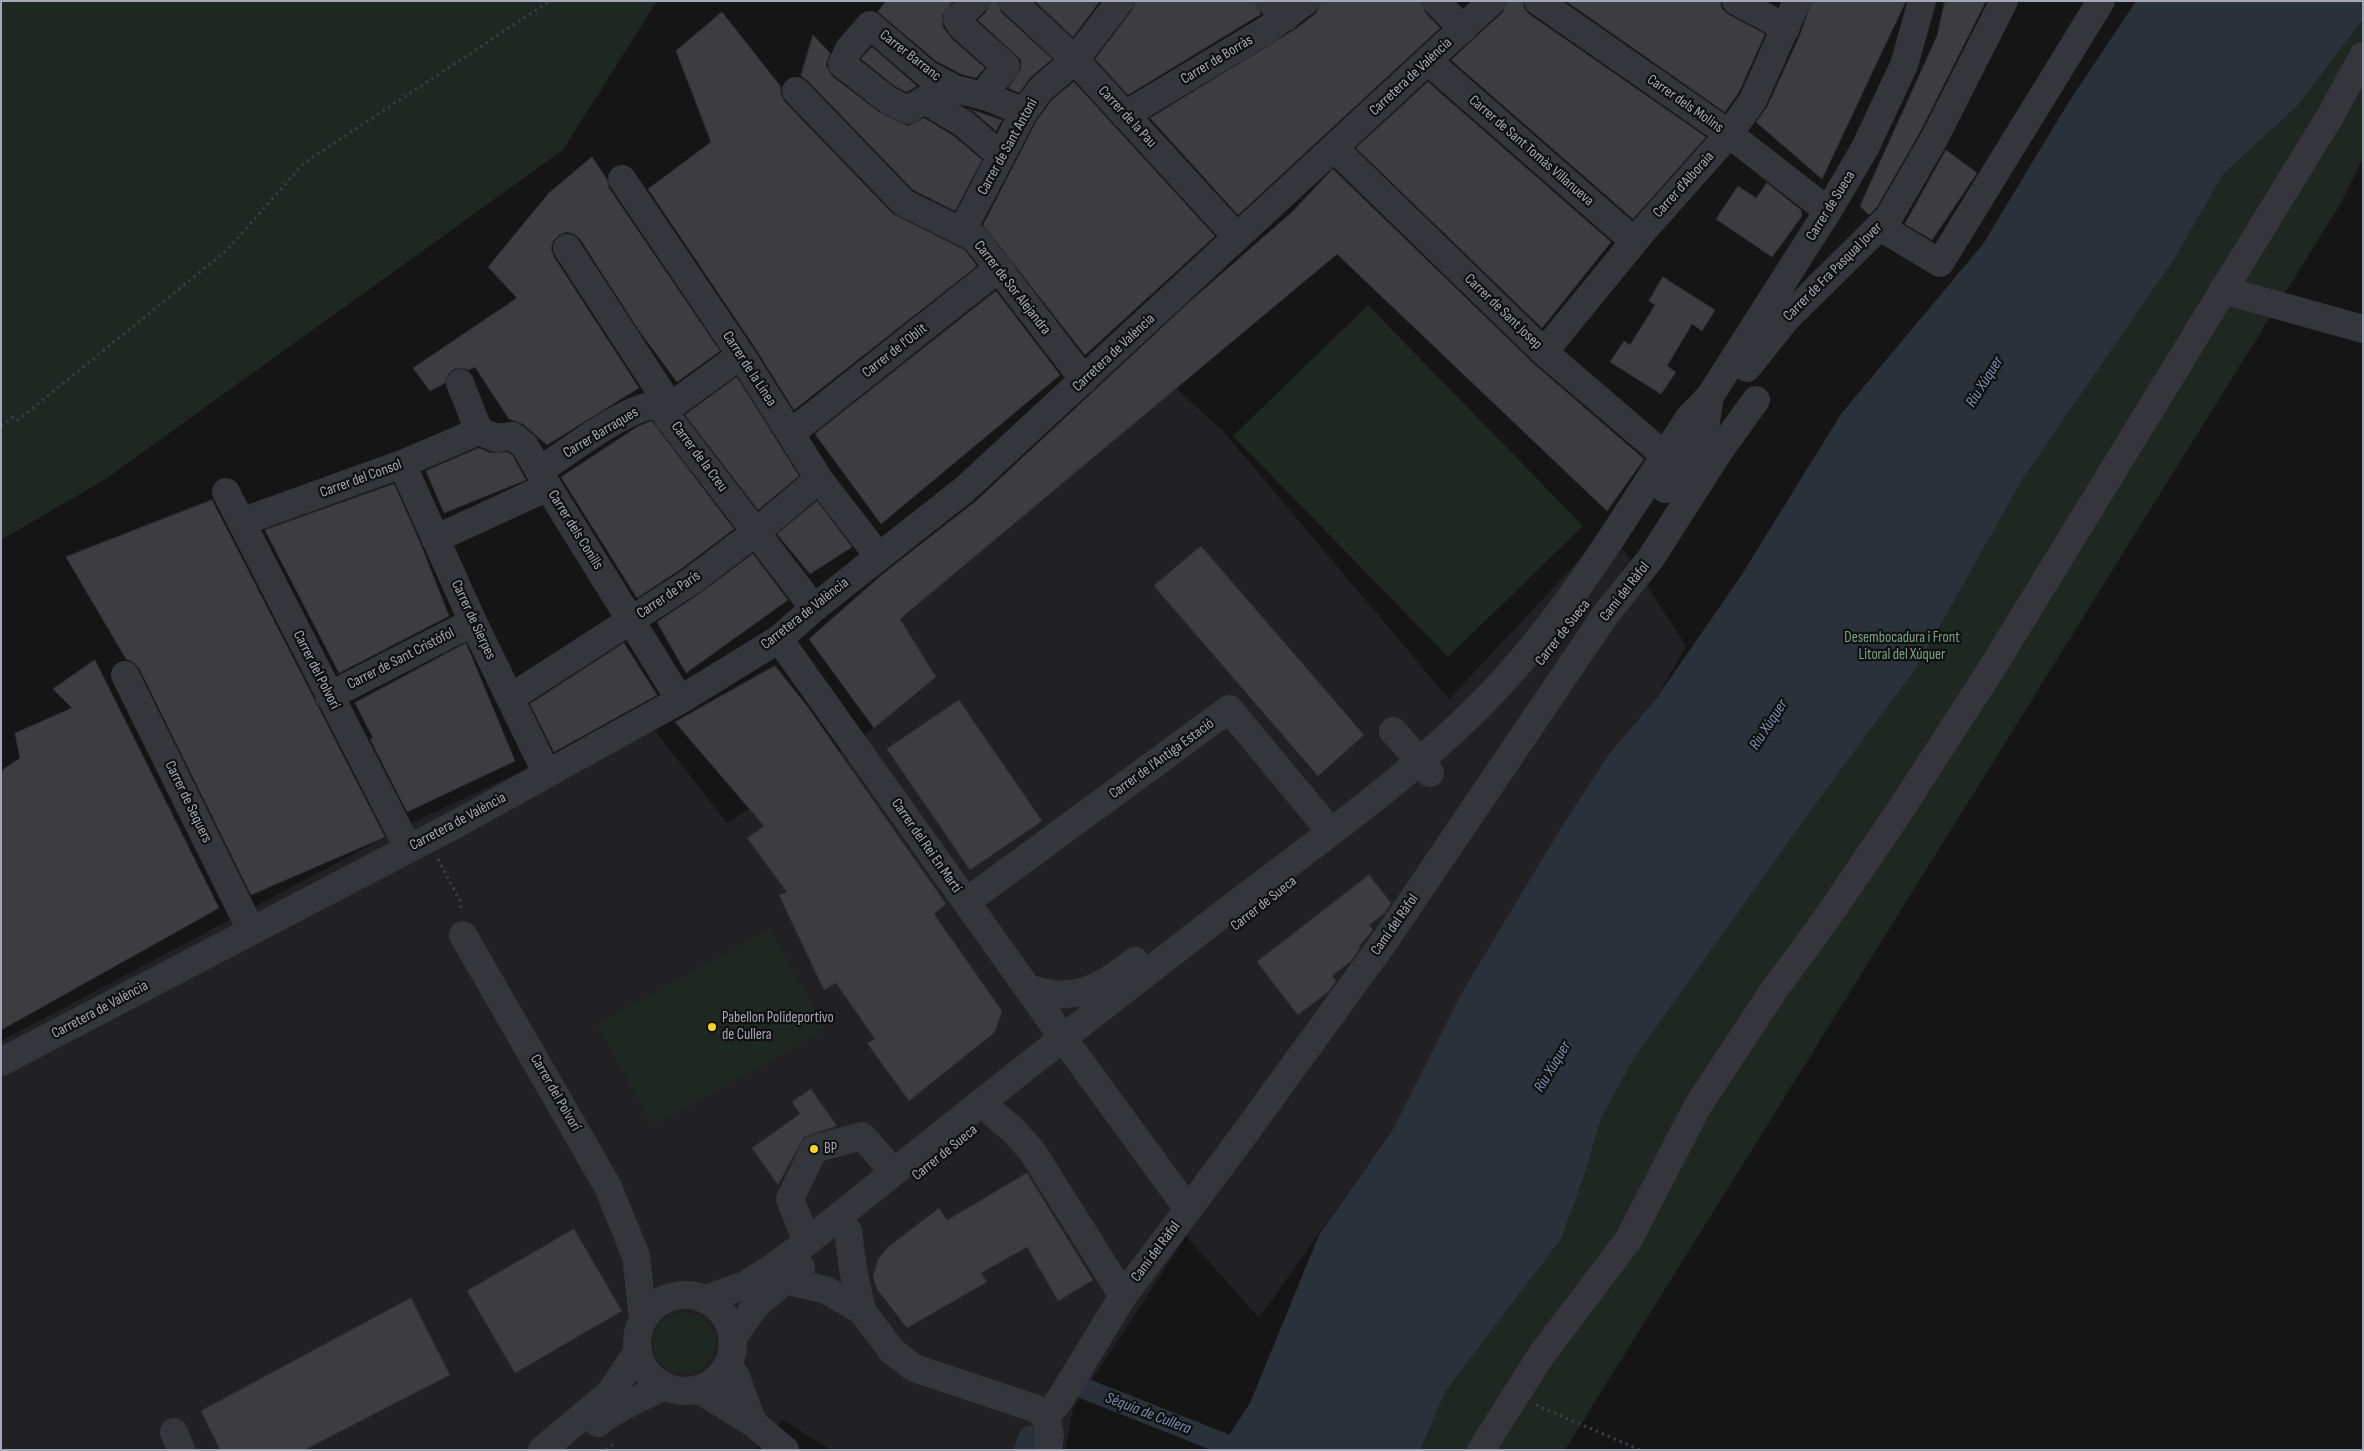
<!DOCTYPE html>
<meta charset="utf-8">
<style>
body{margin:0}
#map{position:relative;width:2364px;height:1451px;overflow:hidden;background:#151516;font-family:"Sofia Sans Condensed",sans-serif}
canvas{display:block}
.frame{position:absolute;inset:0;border:2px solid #a6a8b7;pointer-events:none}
</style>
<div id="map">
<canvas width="2364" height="1451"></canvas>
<div class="frame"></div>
</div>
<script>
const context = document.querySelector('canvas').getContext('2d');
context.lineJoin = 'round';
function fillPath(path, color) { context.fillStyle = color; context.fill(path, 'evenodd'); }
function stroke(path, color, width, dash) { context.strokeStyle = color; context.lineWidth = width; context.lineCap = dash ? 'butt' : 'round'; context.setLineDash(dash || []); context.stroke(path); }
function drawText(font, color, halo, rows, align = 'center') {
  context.font = font + ' "Sofia Sans Condensed",sans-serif'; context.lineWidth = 4.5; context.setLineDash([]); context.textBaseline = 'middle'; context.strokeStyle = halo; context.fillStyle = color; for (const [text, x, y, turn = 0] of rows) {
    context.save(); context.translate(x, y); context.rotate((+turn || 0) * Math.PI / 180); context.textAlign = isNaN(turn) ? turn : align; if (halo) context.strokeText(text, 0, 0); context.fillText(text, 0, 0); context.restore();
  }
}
const built = new Path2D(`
 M1176 388 1223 431 1449 699 1609 528 1686 646 1655 700 1609 754 1461 994 1393 1129 1259 1318 1186 1236 1073 1409 1065 1450H831L783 1420 754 1450H1V1041L416 821 642 714 727 823 858 741 936 677 900 619Z`);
const green = new Path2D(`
 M1 1H657L563 150 104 480 1 540Z
 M2363 1V157L2341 203 1565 1450H1244L1788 569Z
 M1368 305 1583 526 1448 657 1233 436Z
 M770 929 826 1030 653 1126 597 1024Z
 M653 1343a31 31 0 1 1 62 0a31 31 0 1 1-62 0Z`);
const water = new Path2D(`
 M2136 1H2363V19L2297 106 2223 174 2174 259 2023 478 1916 668 1811 810 1634 1058 1601 1118 1584 1176 1561 1239 1446 1390 1420 1450H1219L1250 1403 1319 1235 1393 1129 1461 994 1561 828 1609 754 1655 700 1741 576 1841 414 1983 244 2070 100Z`);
const canal = new Path2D(`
 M1083 1388 1240 1450
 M1024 1450 1030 1436`);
const building = new Path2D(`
 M886 1H953L942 16 943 27 951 38 985 68 976 78 961 74 936 61 878 12Z
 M990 1H997L1001 12 1052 59 1031 77 1019 93 1008 88 1021 69V60L978 20 986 12Z
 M1035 1H1100L1073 37Z
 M1135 1H1255L1261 14 1128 95 1095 59 1132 10Z
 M1321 1H1421L1425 12 1440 28 1238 215 1150 118 1297 28 1316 13Z
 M1507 1H1523L1524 8 1529 14 1706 137 1633 219 1451 60 1503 12Z
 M1566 1H1720L1722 9 1728 14 1765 34 1739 92 1725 112Z
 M1812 1H1906L1822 179 1756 122 1767 107 1800 35Z
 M1945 1H1986L1920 132 1877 207 1869 215 1860 206 1937 36Z
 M722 12 781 87V95L785 102 893 214 965 250 977 266 794 410 754 346 648 189 711 142 676 51Z
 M813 35 830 53 826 65 832 76 879 112 908 126 924 118 954 136 982 160 955 211 913 190 807 80 801 76Z
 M872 47 917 86 907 92 896 87 861 59Z
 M1074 82 1215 236 1085 355 983 225 1037 120 1052 100Z
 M1428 82 1611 242 1542 328 1356 148Z
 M969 109 1002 120 996 131 973 111Z
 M1946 150 1977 173 1932 240 1905 224Z
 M592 157 607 179 609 188 720 351 677 382 640 332 580 239 574 234 566 232 559 235 553 241 551 249 554 257 639 388 547 445 523 424 509 419 475 367 469 370 462 368 454 369 448 374 445 383 430 391 413 368 517 298 488 267 548 194Z
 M1333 169 1533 363 1644 459 1607 511 1337 254 900 619 936 677 874 728 809 639 884 573 976 501 1187 304 1292 212Z
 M1767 183 1801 210 1802 216 1772 257 1716 219 1738 186 1756 198Z
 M1663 277 1715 310 1702 331 1692 324 1667 366 1676 372 1661 394 1610 362 1624 341 1630 345 1655 305 1649 301Z
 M996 291 1060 375 881 524 815 434Z
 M737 377 799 476 758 510 685 415Z
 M652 421 734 529 681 569 637 598 561 477 637 427Z
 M479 448 491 453 508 452 513 456 526 480 444 513 426 471Z
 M394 484 419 540 449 616 339 673 265 530Z
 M212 500 385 837 251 895 139 668 133 662 126 659 66 557Z
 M817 501 852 547 810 574 777 534Z
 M1201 546 1364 735 1318 776 1154 586Z
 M753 554 788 600 686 673 657 622 699 594Z
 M466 643 515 761 407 812 370 739 373 738 355 703Z
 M624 643 657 695 554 752 530 704Z
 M95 660 219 908 1 1030V771L20 758 15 733 72 708 53 689Z
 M775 666 807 706 946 904 934 914 1002 1011 995 1032 909 1101 867 1043 875 1039 836 983 824 990 779 895 787 892 747 838 764 826 675 722Z
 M959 700 1042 821 970 870 887 749Z
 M1369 875 1391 903 1385 913 1369 925 1373 930 1359 946 1360 948 1351 961 1332 976 1336 981 1329 991 1298 1015 1257 962Z
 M811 1089 837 1126 804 1137 778 1185 752 1148 800 1114 792 1102Z
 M1027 1173 1093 1280 1058 1301 1027 1247 981 1273 987 1282 907 1328 877 1289 873 1277 878 1259 887 1248 939 1208 947 1220Z
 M574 1229 622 1311 515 1373 467 1291Z
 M411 1298 450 1375 304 1450H220L201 1411Z`);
const path = new Path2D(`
 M1 426 13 417 18 420 227 250 304 163 550 1
 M438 859 460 901 461 912
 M1536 1405 1640 1450
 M606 1450 614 1444 612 1442`);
const minor = new Path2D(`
 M975 1 957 19 961 26 1006 66 982 96
 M1012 1 1075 60 1237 237
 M1270 1 1286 17
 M1436 1 1463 29
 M1538 1 1729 134 1828 211
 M1736 1 1786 28
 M1428 61 1634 241
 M796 91 904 203 975 238 1084 380
 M1125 115 1268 29 1306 1
 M1335 149 1544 352 1678 467
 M1001 156 963 123 924 100 908 110 888 100 842 64 849 49 870 25 927 74 955 89 988 97 1024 112
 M622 179 741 355 819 479 879 557
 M1880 227 1940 263 2101 1
 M962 231 1024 112 1041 89 1075 60 1120 1
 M567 248 664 397 666 415 814 608
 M2223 290 2363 329
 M1544 352 1642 232 1729 134 1753 100 1797 1
 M1747 368 1786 319 1889 217 1934 139 2004 1
 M460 383 479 431 496 438 513 436 525 446 548 487 680 700
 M791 433 999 268
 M402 464 473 622 547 774
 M539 471C568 452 613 417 645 407 655 404 665 406 675 403L741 355
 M1665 489 1705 429 1710 396
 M226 492 408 848
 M241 522 402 464 479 431
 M435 539 548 487
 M779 639 1063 1038 1188 1209
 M125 675 251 930
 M329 696 473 622
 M510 698 690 582 756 532 819 479
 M1393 731 1430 773
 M966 902 1229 709 1331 832
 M463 935 608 1187 636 1256 643 1319
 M1028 988C1072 1004 1100 989 1135 961
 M1 1062 460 822 680 700 779 639 814 608 965 489 1492 1
 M994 1114 1014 1131 1032 1151 1123 1296
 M848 1231 853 1269 862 1311
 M807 1242 790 1199 814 1149 862 1136 894 1172
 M784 1280 826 1290 862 1311 892 1351 914 1368 1034 1408 1046 1416
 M637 1343a48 48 0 1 1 96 0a48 48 0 1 1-96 0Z
 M705 1299 743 1286 775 1266 807 1242C943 1132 1081 1023 1220 916 1311 846 1409 779 1489 696 1569 613 1627 513 1689 418L1710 396 1828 211 1865 148 1904 65 1922 1
 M733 1337 756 1305 801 1267
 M728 1364 736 1377 753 1423
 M698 1389 753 1423 785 1450
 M1046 1416 1059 1401 1123 1296 1232 1151 1384 942 1606 614 1651 558 1722 447 1756 400
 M1046 1416 1050 1435 1048 1450
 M598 1423C618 1406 641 1399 663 1386
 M174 1432 181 1450
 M542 1450 611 1392 638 1351
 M1481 1450 1542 1354 1629 1239 1697 1107 1772 993 1824 922 1897 815 1992 668 2332 113 2363 56`);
const markers = [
 [712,1027,5,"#f7d42c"],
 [814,1149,5,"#f7d42c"]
];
const streetNames = [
 ["Carrer Barranc",910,56,38],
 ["Carrer de Borràs",1217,60,-31],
 ["Carretera de València",1411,77,-43],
 ["Carrer dels Molins",1685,104,35],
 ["Carrer de la Pau",1127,117,47],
 ["Carrer de Sant Antoni",1008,147,-61],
 ["Carrer de Sant Tomàs Villanueva",1531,151,41],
 ["Carrer d'Alboraia",1684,185,-48],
 ["Carrer de Sueca",1831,206,-58],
 ["Carrer de Fra Pasqual Jover",1833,272,-45],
 ["Carrer de Sor Alejandra",1012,288,52],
 ["Carrer de Sant Josep",1503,312,44],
 ["Carrer de l'Oblit",895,351,-38],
 ["Carretera de València",1114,353,-43],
 ["Carrer de la Línea",749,369,57],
 ["Carrer Barraques",601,433,-31],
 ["Carrer de la Creu",699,457,53],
 ["Carrer del Consol",361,479,-20],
 ["Carrer dels Conills",575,530,58],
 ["Camí del Ràfol",1625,592,-52],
 ["Carrer de París",669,595,-34],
 ["Carretera de València",805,614,-38],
 ["Carrer de Sierpes",473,620,65],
 ["Carrer de Sueca",1563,633,-52],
 ["Carrer de Sant Cristòfol",401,659,-27],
 ["Carrer del Polvorí",316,670,63],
 ["Carrer de l'Antiga Estació",1162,759,-36],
 ["Carrer de Sequers",188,802,64],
 ["Carretera de València",458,822,-28],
 ["Carrer del Rei En Martí",926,846,55],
 ["Carrer de Sueca",1264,904,-38],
 ["Camí del Ràfol",1395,925,-55],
 ["Carretera de València",100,1010,-28],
 ["Carrer del Polvorí",555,1093,60],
 ["Carrer de Sueca",945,1153,-39],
 ["Camí del Ràfol",1156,1252,-53]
];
const parkNames = [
 ["Desembocadura i Front",1902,638],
 ["Litoral del Xúquer",1902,655]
];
const poiNames = [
 ["Pabellon Polideportivo",722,1018],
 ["de Cullera",722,1035],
 ["BP",824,1149]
];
const waterNames = [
 ["Riu Xúquer",1985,382,-58],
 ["Riu Xúquer",1769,725,-57],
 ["Riu Xúquer",1553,1067,-59],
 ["Sèquia de Cullera",1148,1414,21]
];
fillPath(built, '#212023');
fillPath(green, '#1e2721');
fillPath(water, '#2a313b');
stroke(canal, '#2a313b', 21);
fillPath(building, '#3c3c41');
stroke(building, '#2f2e33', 1);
stroke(path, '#3b3c43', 3, [2.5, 4]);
stroke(minor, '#35353c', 28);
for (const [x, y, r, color] of markers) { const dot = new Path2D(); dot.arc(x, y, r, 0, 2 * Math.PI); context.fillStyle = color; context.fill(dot); stroke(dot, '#101011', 2); }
drawText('15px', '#a6a8b7', '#101011', streetNames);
drawText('15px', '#7ca385', '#101011', parkNames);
drawText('15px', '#a6a8b7', '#101011', poiNames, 'left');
drawText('italic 16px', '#7c90b3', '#101011', waterNames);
</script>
